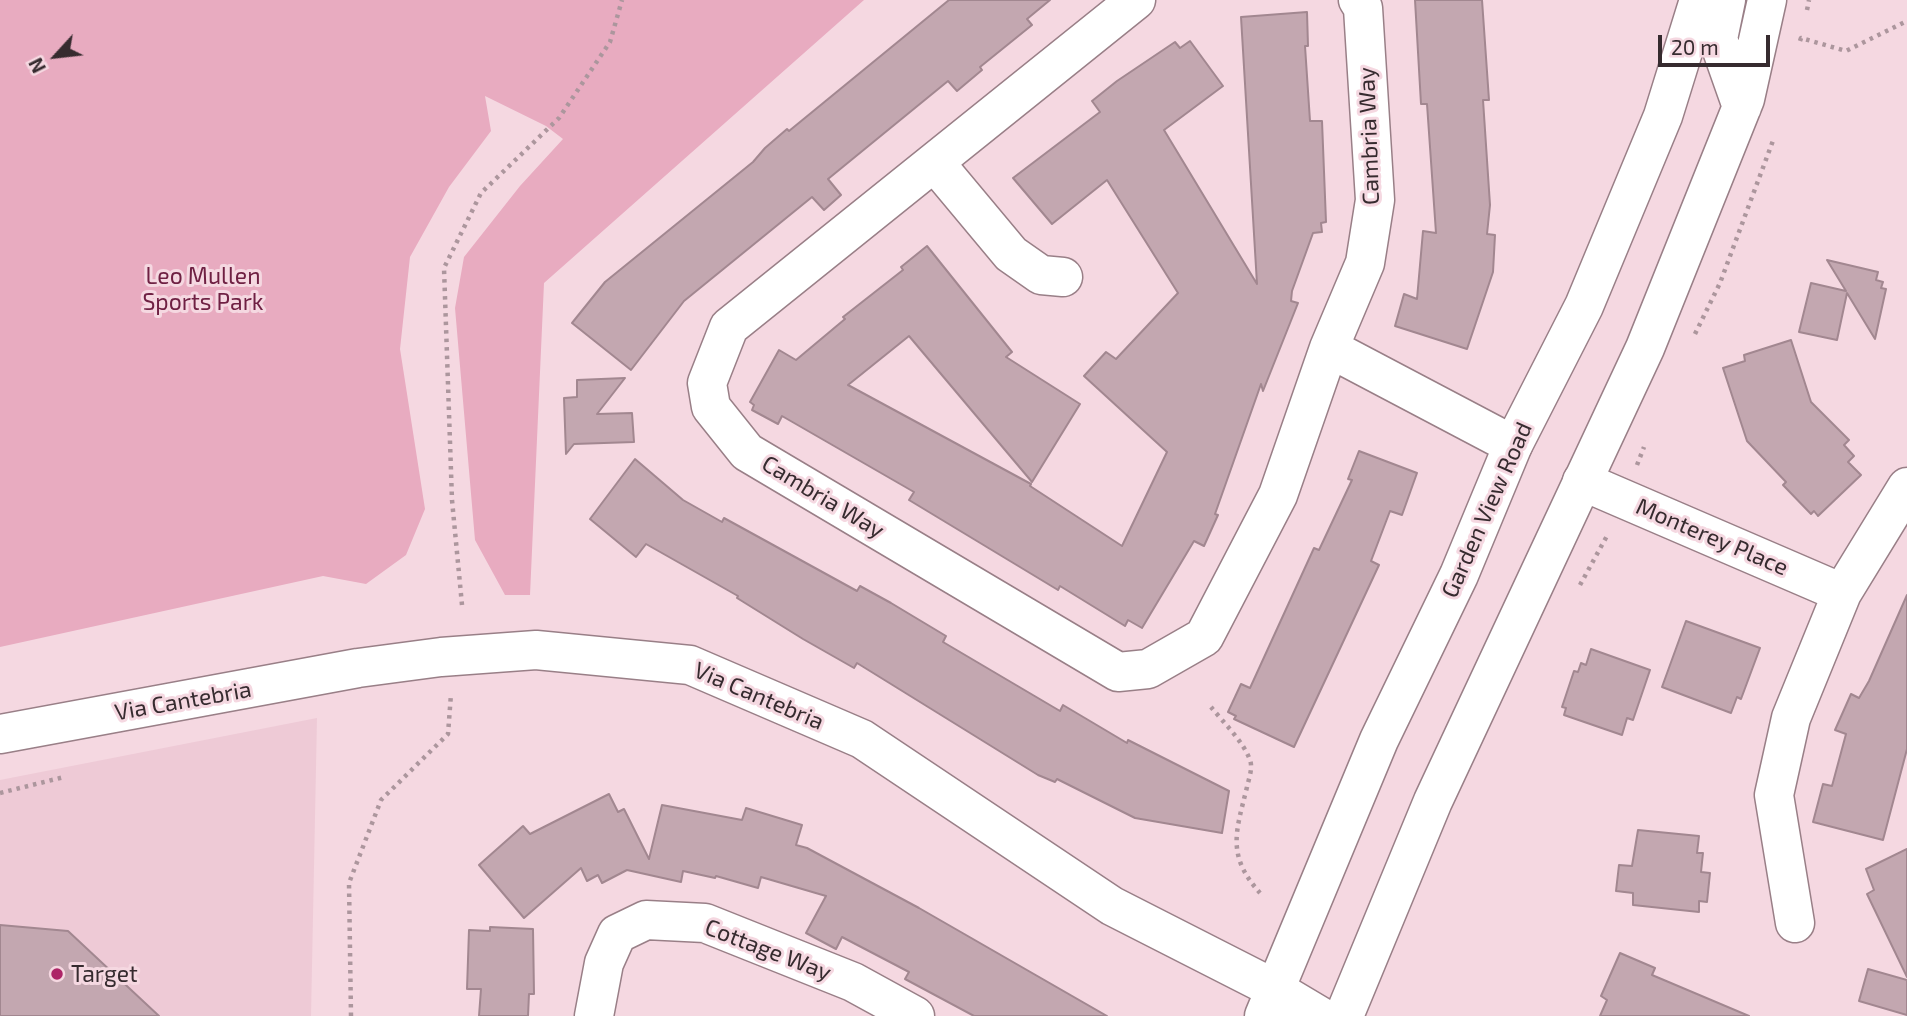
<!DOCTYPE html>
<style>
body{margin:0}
#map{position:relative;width:1907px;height:1016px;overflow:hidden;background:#f5d8e1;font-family:"Exo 2",sans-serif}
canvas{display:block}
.north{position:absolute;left:21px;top:21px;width:70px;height:70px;-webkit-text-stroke:5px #f5d8e1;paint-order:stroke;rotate:243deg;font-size:19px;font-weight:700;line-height:28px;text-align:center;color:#362b2f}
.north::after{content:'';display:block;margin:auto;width:24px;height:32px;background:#362b2f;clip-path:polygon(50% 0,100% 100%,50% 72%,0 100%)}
.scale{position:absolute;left:1658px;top:35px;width:112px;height:32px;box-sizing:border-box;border:4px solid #362b2f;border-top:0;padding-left:9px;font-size:21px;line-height:24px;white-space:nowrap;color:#362b2f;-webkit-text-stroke:5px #f5d8e1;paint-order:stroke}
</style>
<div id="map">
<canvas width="1907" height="1016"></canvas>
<div class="north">N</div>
<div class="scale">20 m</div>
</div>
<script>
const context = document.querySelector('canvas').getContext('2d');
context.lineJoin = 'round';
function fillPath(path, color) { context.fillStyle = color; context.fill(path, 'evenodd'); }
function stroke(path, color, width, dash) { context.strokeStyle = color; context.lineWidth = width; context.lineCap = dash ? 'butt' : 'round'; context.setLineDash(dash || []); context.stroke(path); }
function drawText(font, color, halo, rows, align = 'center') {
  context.font = font + ' "Exo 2",sans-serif'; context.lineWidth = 6; context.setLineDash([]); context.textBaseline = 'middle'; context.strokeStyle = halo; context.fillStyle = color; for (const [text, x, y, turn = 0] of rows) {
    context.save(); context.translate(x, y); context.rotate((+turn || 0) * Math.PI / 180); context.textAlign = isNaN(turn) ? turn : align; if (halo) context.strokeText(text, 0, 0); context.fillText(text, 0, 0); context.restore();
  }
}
const built = new Path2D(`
 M317 718 311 1016H0V780Z`);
const green = new Path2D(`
 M0 0H864L544 283 530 595H505L475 540 455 308 464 257 520 186 563 139 546 126 485 96 491 131 449 187 410 257 400 349 425 509 406 555 366 584 323 576 0 647Z`);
const building = new Path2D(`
 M949 0H1050L1027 19 1032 25 980 67 982 70 957 91 948 81 828 179 841 195 824 210 812 197 684 301 631 370 572 323 605 282 753 162 765 148 787 129 789 131Z
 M1415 0H1482L1489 100H1483L1490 205 1487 234 1495 235 1493 272 1467 349 1395 326 1404 294 1417 299 1423 231 1436 233 1427 104H1421Z
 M1307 12 1308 46H1305L1310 121H1322L1326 222 1321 223 1322 232 1313 233 1292 291 1291 301 1298 303 1263 391 1261 384 1215 514 1218 515 1204 546 1194 541 1142 628 1128 620 1125 626 1060 586 1058 590 909 500 914 492 782 416 778 424 752 410 754 405 750 402 779 350 796 360 845 319 843 317 903 270 901 267 927 246 1012 352 1006 357 1080 404 1032 482 909 336 848 385 1031 484 1030 486 1122 546 1167 452 1084 376 1106 352 1116 359 1178 293 1107 180 1052 224 1013 178 1100 112 1092 101 1117 81 1175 42 1180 48 1190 41 1223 86 1164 130 1257 284 1241 17Z
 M1827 260 1878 272 1876 280 1883 282 1881 288 1886 289 1875 339 1847 293 1837 340 1799 332 1811 283 1846 291Z
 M1791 340 1811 402 1849 440 1844 445 1854 456 1848 462 1861 475 1818 516 1814 511 1811 514 1783 485 1786 482 1747 441 1723 368 1745 361 1744 355Z
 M625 378 597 414 632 413 634 442 574 444 566 454 564 398 577 397V380Z
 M1359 451 1417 473 1402 515 1390 511 1371 561 1379 565 1294 747 1234 719 1236 716 1228 712 1241 684 1250 688 1314 548 1319 550 1352 480 1348 479Z
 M635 459 683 500 722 522 724 518 857 591 860 586 891 603 946 636 943 642 1060 711 1063 705 1127 743 1128 740 1229 791 1222 833 1135 818 1057 779 1055 782 1038 775 857 663 854 668 803 639 737 598 738 596 646 544 636 557 590 519Z
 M1907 595V749L1883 840 1813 822 1823 784 1832 786 1846 734 1835 730 1851 694 1859 698 1869 681Z
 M1686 621 1760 648 1741 699 1737 697 1731 713 1662 687Z
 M1591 649 1650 670 1633 720 1627 718 1622 735 1564 715 1566 708 1562 707 1574 671 1578 672 1581 663 1586 665Z
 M609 794 618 812 624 809 649 859 662 805 742 820 746 808 802 825 796 845 807 848 919 908 1107 1016H974L905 979 909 972 842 937 836 949 806 933 826 896 761 877 758 888 716 876 715 878 683 871 681 882 627 870 602 883 598 875 587 881 581 868 524 918 479 865 523 826 530 834Z
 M1638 830 1699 836 1697 853H1703L1701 872 1710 873 1707 902 1699 901V912L1633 905V893L1616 891 1619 865 1632 866Z
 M1907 849V977L1867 894 1874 890 1866 869Z
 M0 925 68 931 159 1016H0Z
 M490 927 533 929 534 994H529L528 1016H479L481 989H467L469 930 490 931Z
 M1620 953 1655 968 1652 975 1749 1016H1600L1607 1000 1601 996Z
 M1868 969 1907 980V1015L1859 1001Z`);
const path = new Path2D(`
 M1807 10 1809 0
 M1800 41 1801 38 1846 51 1907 21
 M1695 334 1720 283 1774 138
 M1637 465 1644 447
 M1580 585 1608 534
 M462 605 452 500 444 268 481 193 559 118 610 42 622 0
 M1211 707C1223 722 1243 741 1250 760 1253 768 1249 778 1247 787 1236 832 1226 855 1260 893
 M0 793 64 777
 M351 1016 349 883 381 800 448 734 451 694`);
const street = new Path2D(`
 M1136 0 729 327 707 383 711 407 747 452 1118 672 1148 669 1204 637 1278 495 1329 348 1365 263 1375 200 1363 8 1358 0
 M935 163 1011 254 1041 275 1063 277
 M1329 348 1513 445
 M1582 481 1842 593
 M1795 923 1774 795 1791 718 1842 593 1907 487
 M594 1016 604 963 617 934 646 920 705 923 853 982 915 1016`);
const secondary = new Path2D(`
 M1726 0 1718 39 1742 107
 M0 734 358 668 441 657 536 650 690 665 862 739 1112 906 1273 988 1320 1016
 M1264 1016 1379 740 1459 575 1513 445 1584 306 1663 116 1699 0
 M1344 1016 1433 801 1645 348 1745 99 1767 0`);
const markers = [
 [57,974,7,"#ad2467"]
];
const streetNames = [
 ["Cambria Way",1369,136,-92],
 ["Cambria Way",823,497,31],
 ["Garden View Road",1487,510,-66],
 ["Monterey Place",1712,537,23],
 ["Via Cantebria",759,696,23],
 ["Via Cantebria",183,701,-10],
 ["Cottage Way",768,950,21]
];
const parkNames = [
 ["Leo Mullen",203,276],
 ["Sports Park",203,302]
];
const poiNames = [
 ["Target",71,974]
];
fillPath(built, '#eecad6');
fillPath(green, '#e8abc0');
fillPath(building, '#c3a7b0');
stroke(building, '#a28790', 2);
stroke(street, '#997f87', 41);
stroke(secondary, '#997f87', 41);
stroke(path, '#ac969d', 4.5, [3.5, 5]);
stroke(street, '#fff', 38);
stroke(secondary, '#fff', 38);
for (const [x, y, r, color] of markers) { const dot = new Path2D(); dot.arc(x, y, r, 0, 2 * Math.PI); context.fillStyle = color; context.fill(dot); stroke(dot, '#f5d8e1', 2.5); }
drawText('23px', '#362b2f', '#f5d8e1', streetNames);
drawText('23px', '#6f2043', '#f5d8e1', parkNames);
drawText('23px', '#362b2f', '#f5d8e1', poiNames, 'left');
</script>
